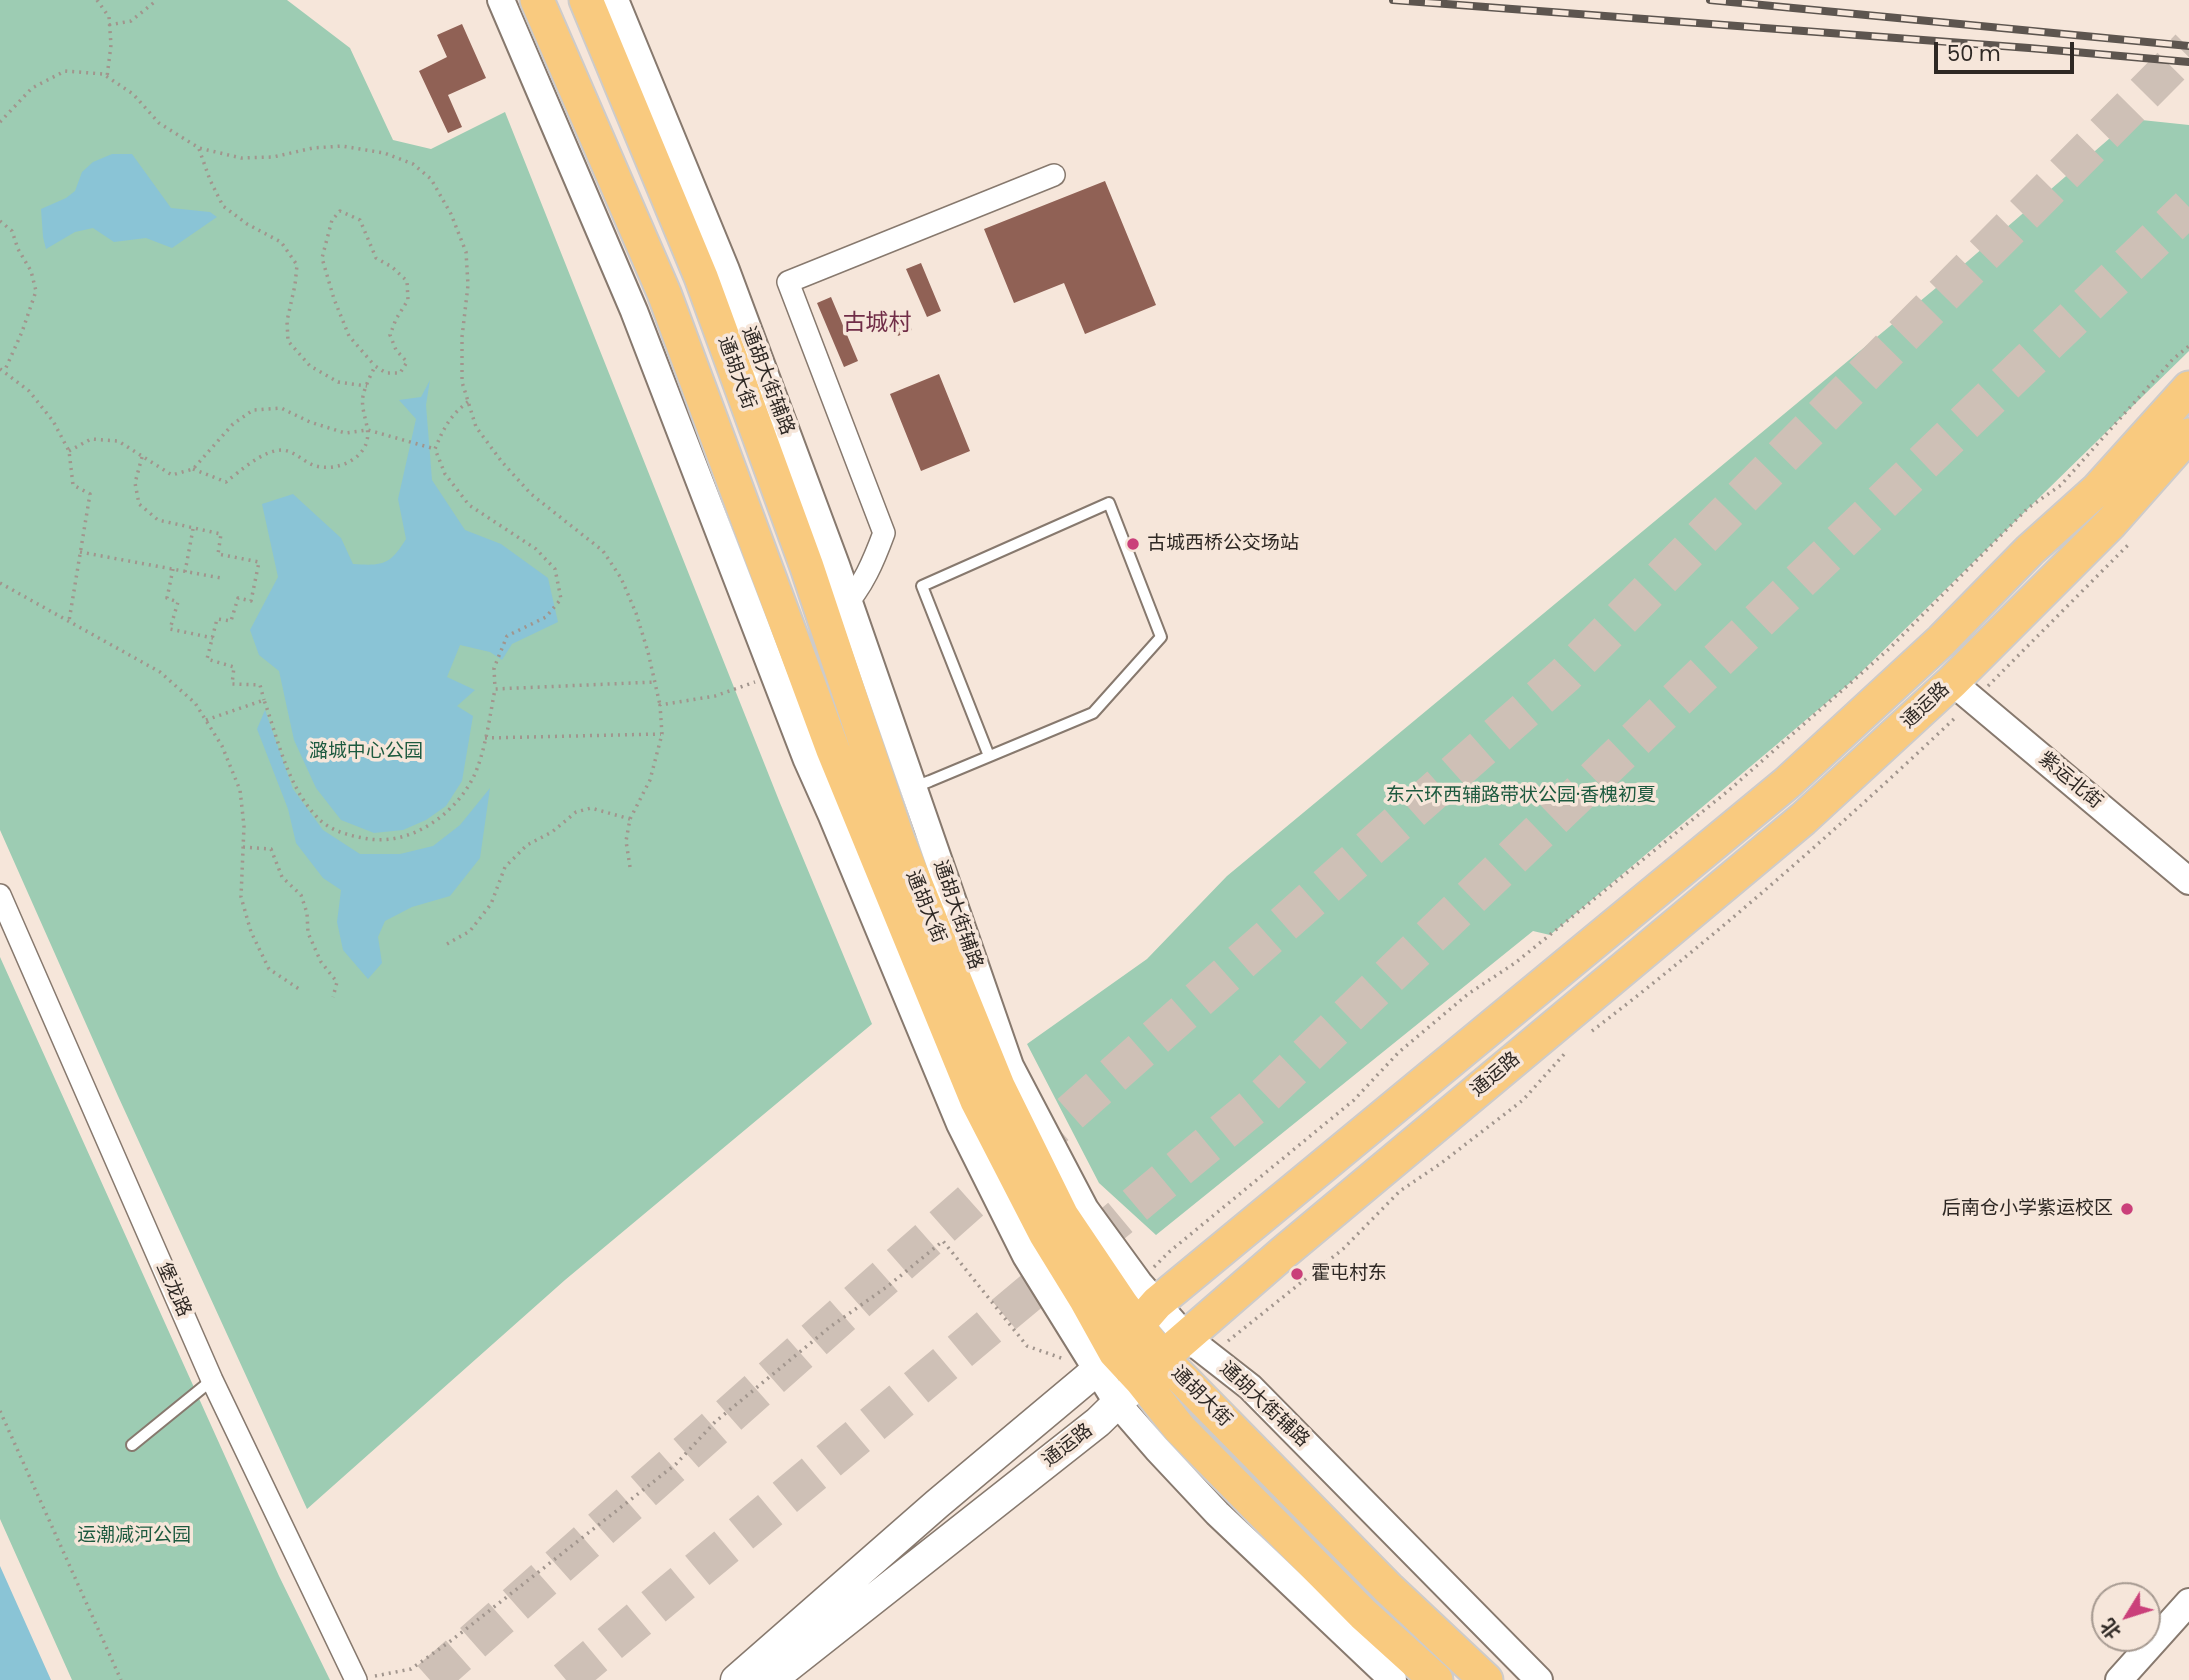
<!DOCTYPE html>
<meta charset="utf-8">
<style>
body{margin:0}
#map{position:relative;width:2189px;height:1680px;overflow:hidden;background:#f6e6da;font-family:Poppins,"Noto Sans SC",sans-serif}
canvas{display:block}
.north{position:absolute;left:2091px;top:1582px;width:70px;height:70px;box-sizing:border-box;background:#f6e6da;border:2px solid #a69a91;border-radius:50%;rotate:232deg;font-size:19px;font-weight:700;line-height:28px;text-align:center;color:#2e2824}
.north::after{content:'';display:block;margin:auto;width:24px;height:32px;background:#ca407a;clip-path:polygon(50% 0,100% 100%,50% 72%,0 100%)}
.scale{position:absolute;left:1934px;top:42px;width:140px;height:32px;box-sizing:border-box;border:4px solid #2e2824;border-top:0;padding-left:9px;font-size:21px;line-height:24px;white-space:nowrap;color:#2e2824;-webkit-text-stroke:5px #f6e6da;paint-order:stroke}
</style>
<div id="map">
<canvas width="2189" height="1680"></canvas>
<div class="north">北</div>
<div class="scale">50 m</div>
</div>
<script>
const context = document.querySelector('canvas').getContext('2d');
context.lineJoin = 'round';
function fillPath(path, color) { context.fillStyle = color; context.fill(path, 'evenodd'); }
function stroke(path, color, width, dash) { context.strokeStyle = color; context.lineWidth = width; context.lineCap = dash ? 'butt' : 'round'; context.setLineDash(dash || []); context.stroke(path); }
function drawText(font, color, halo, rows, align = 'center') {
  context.font = font + ' Poppins,"Noto Sans SC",sans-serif'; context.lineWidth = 7; context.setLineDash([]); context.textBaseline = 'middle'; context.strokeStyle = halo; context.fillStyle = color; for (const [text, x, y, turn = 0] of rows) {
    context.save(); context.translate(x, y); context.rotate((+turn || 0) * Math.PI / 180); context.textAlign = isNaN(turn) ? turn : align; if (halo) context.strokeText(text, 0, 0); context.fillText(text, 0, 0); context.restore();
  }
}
const green = new Path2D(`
 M0 0H287L350 48 393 140 431 149 505 112 780 803 872 1024 565 1280 307 1509 118 1096 0 830Z
 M2132 119 2189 125V351L1851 682 1550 935 1533 931 1156 1235 1099 1183 1027 1044 1147 959 1227 876 1954 273Z
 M0 957 279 1576 330 1680H72L0 1519Z`);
const water = new Path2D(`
 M112 154H132L171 208 210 212 217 217 172 248 146 238 114 242 93 228 75 232 46 249 43 237 41 209 66 198 75 191 82 172 93 162Z
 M430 380 426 405 432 480 465 530 501 544 548 578 558 622 512 644 502 660 490 652 460 645 447 677 475 690 457 706 473 716 462 781 446 806 426 820 403 830 374 833 341 820 316 788 294 740 279 671 259 655 250 630 278 577 262 504 293 494 341 538 353 564C383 566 390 565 406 539L398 499 416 419 399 400 421 397Z
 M265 710 293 789 323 830 360 854H400L433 846 460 825 490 788 480 858 450 896 412 907 385 921 378 937 382 963 368 979 343 950 337 922 341 890 323 878 296 843 288 809 257 729Z
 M0 1566 51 1680H0Z`);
const building = new Path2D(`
 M462 24 486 78 448 95 462 127 448 133 419 71 447 57 437 35Z
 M1105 181 1156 305 1085 334 1064 283 1014 303 984 229Z
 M921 263 941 311 927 317 906 269Z
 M831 297 858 361 844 367 817 303Z
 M905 313 912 330 898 336 891 319Z
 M939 374 970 451 921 471 890 394Z`);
const motorwayTunnel = new Path2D(`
 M430 1680 1565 675 2189 48
 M566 1680 1255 1105 2189 207`);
const path = new Path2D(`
 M97 0 109 17 111 45 107 77
 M109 25 131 21 157 0
 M0 122 32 88 65 71 103 74 133 94 159 123 199 148 241 158 273 157 313 148 342 146 384 153 413 164 431 179 451 214 466 252 468 285 462 337V382L476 427 502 462 531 494 603 551 621 578 636 613 648 652 660 705
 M199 149 210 180 223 206 247 224 281 242 297 265 295 285 287 321 288 341 310 366 338 382 367 386
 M0 221 12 231 18 249 31 271 36 291 22 332 4 372
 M0 369 29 391 53 421 69 451 73 485 90 494 69 621
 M468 402C451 414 443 429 435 449L445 474 469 505 536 549 555 569 561 599 546 617 507 636 494 668 495 689
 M69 451 91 439 118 441 172 475 193 469 233 424 253 410 281 408 310 422 345 433 368 430 435 449
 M142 457 135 483 139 504 158 520 221 534 218 554 259 562 251 601 238 598 231 621 217 619 207 659 234 667 232 684 260 685 264 700
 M193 469 226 482C240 471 263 450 282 450 296 451 304 463 316 466 334 471 359 462 366 444 372 428 360 413 363 396 365 386 371 375 375 366L386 373H400L407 362 396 350 390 335 396 319 408 300 407 281 392 267 376 258 360 220 340 211 332 220 322 258 334 299 349 336 375 366
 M80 552 221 578
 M173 569 167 598 178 602 170 629 213 638
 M185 572 193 529
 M0 583 160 672 195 703 222 746 240 790 244 826 241 897 251 932 269 969 299 989
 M1988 686 2130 543
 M206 720 264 700C278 739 287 785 316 816 329 831 350 836 369 839 411 845 454 815 473 778 485 754 490 715 495 689L655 682
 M485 738 661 734
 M243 847 271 849 282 877 301 895 307 913 308 933 321 962 337 982 333 997
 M630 867 626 841 630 819 650 780 662 734 660 705 715 696 755 682
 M447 944 470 931 491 904 505 867 527 845 552 832 576 812 591 808 630 819
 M1592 1031C1720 933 1841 826 1957 716
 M1154 1267 1169 1252 1354 1100 1399 1052 1468 994 1515 963 1728 791 1889 649 2028 508 2061 485 2173 359 2189 346
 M1228 1341 1343 1249 1400 1191 1440 1164 1523 1100 1567 1051
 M0 1411 121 1680
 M375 1676 411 1669 452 1640 676 1464 715 1422 830 1327 888 1286 943 1241 1027 1346 1064 1359`);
const service = new Path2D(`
 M912 788 930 781 1093 713 1161 637 1109 503 922 586 989 756
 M132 1445 212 1380`);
const minor = new Path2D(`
 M842 609C863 587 874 560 884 533L788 282 1054 175
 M0 895 212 1380 356 1680`);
const tertiary = new Path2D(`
 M501 0 634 311 807 760 832 816 960 1124 1026 1256 1118 1404 1157 1449 1217 1513 1393 1680
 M615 0 726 270 836 565 1010 1066 1085 1209 1139 1283 1186 1337 1250 1387 1539 1680
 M1952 682 2189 881
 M2119 1680 2189 1602`);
const secondary = new Path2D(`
 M736 1680 937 1504 1097 1370 1115 1352
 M771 1680 1098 1422 1141 1380`);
const primary = new Path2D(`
 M537 0 664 293 833 750 977 1101 1045 1233 1085 1298 1115 1352 1141 1380 1180 1429 1363 1614 1436 1680
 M586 0 701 277 807 567 898 840 998 1086 1062 1216 1122 1305 1162 1358 1388 1588 1486 1680
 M1123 1342 1157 1303 1787 783 1942 640 2030 550 2098 489 2189 388
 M1148 1373 1162 1358 1283 1253 1803 819 1952 682 2110 524 2189 435`);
const rail = new Path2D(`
 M1393 0 2029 48 2189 62
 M1710 0 2189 46`);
const markers = [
 [1133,544,7,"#ca407a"],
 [2127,1209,7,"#ca407a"],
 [1297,1274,7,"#ca407a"]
];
const streetNames = [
 ["通胡大街",736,373,70],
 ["通胡大街辅路",767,381,69],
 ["通运路",1926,706,-43],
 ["紫运北街",2070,781,40],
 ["通胡大街",925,907,68],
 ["通胡大街辅路",957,915,71],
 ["通运路",1496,1075,-40],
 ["堡龙路",173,1290,66],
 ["通胡大街",1201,1397,45],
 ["通胡大街辅路",1264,1405,43],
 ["通运路",1068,1446,-38]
];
const poiNames = [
 ["古城西桥公交场站",1147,544],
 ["后南仓小学紫运校区",2113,1209,"right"],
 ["霍屯村东",1311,1274]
];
const parkNames = [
 ["潞城中心公园",366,752],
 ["东六环西辅路带状公园·香槐初夏",1521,796],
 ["运潮减河公园",134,1536]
];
const quarterNames = [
 ["古城村",877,324]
];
fillPath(green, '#9dccb3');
fillPath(water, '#8ac4d6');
fillPath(building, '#906155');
stroke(motorwayTunnel, '#cec0b6', 38, [38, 19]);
stroke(service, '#87796e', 14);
stroke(minor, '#87796e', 24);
stroke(tertiary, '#87796e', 30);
stroke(secondary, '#87796e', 33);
stroke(primary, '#cdcbca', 37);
stroke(path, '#a1958d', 3.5, [2, 5]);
stroke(service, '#fff', 10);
stroke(minor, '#fff', 21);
stroke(tertiary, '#fff', 26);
stroke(secondary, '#fff', 30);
stroke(primary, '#f9ca7f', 33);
stroke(rail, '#5d554f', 8);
stroke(rail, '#f6e6da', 5, [16]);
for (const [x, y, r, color] of markers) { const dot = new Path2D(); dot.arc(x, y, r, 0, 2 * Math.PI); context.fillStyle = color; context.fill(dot); stroke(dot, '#f6e6da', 2.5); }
drawText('19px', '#2e2824', '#f6e6da', streetNames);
drawText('19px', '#2e2824', '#f6e6da', poiNames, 'left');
drawText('19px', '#1d5a3f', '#f6e6da', parkNames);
drawText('23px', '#702d47', '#f6e6da', quarterNames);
</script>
